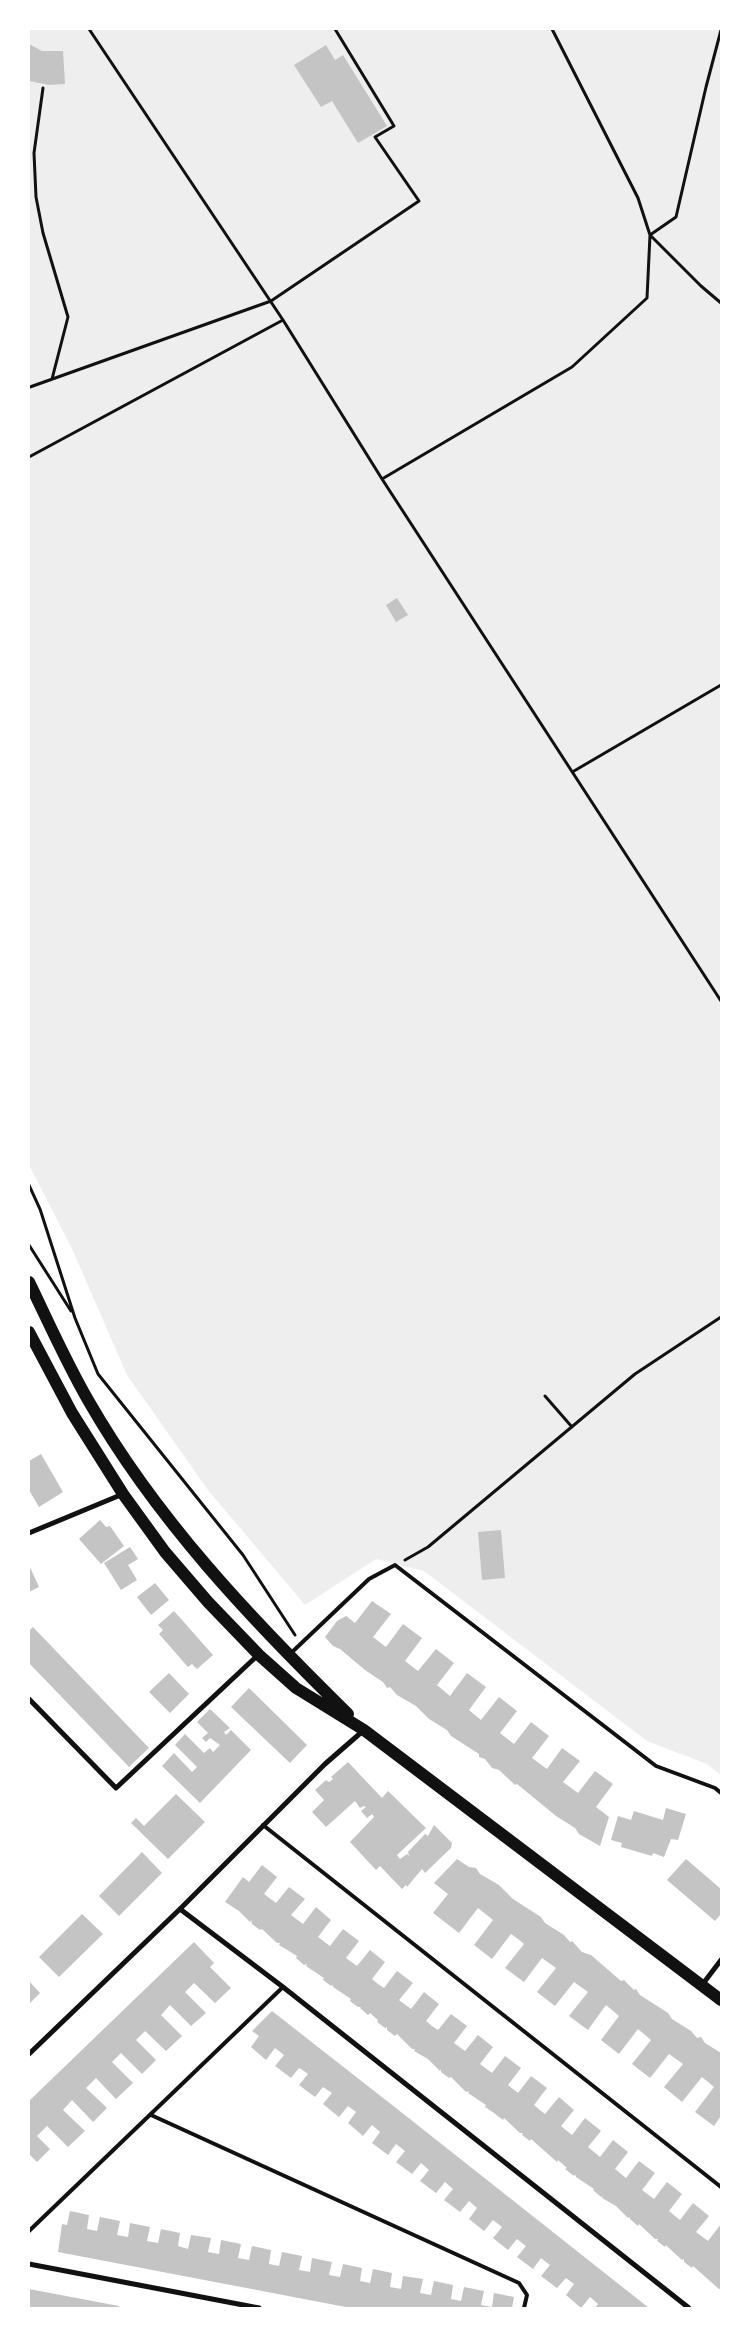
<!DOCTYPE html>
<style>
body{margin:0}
#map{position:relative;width:750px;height:2337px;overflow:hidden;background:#fff;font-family:Commissioner,sans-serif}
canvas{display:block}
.frame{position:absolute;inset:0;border:30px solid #fff;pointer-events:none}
</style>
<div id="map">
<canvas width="750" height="2337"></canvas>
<div class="frame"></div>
</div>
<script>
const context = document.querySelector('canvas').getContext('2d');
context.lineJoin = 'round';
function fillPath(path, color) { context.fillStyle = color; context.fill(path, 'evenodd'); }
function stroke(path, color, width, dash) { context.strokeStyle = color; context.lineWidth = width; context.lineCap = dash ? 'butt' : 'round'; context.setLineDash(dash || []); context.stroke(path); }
const green = new Path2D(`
 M29 29H721V1775L707 1764 647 1741 424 1571 376 1559 305 1605 208 1490 127 1375 73 1251 29 1165Z`);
const building = new Path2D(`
 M29 44 42 51H63L65 84 49 85 29 81Z
 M326 45 335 60 343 55 387 126 358 143 332 101 321 107 294 65Z
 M397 598 408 615 396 622 386 605Z
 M41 1454 63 1492 39 1507 29 1490V1461Z
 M100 1520 106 1527 110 1526 124 1546 101 1564 79 1539Z
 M501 1530 505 1578 482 1580 478 1532Z
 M130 1547 138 1559 128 1565 137 1580 121 1590 104 1563Z
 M29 1565 39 1587 29 1592Z
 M155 1583 169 1600 151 1615 137 1597Z
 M372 1601 391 1614 373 1637 386 1647 403 1624 422 1638 405 1661 418 1671 436 1649 454 1663 437 1685 450 1696 467 1673 486 1687 469 1710 481 1720 499 1697 517 1711 500 1733 514 1744 531 1722 549 1736 532 1758 547 1769 562 1748 580 1761 563 1782 578 1793 595 1771 613 1784 596 1807 609 1817 600 1846 579 1834 575 1828 556 1816 517 1784 515 1785 499 1770 492 1768 485 1759 479 1757V1754L451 1736 447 1730 429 1719 416 1706 397 1695 390 1687 387 1688 383 1682 365 1670 340 1649 333 1646 325 1637 337 1621 346 1616 355 1623Z
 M174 1611 213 1655 197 1669 192 1664 188 1667 159 1634 163 1630 158 1625Z
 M33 1627 149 1748 129 1767 29 1663V1631Z
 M169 1673 189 1694 170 1713 149 1692Z
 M249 1688 307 1745 290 1763 231 1707Z
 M210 1709 230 1728 224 1732 226 1735 231 1730 251 1750 200 1803 162 1766 174 1753 192 1772 197 1767 175 1745 185 1734 204 1753 210 1748 213 1752 220 1745 210 1738 206 1742 202 1738 208 1733 197 1722Z
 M348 1762 382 1798 388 1791 426 1828 397 1855 400 1859 407 1854 409 1856 408 1852 425 1834 428 1836 434 1825 452 1843 451 1848 425 1873 422 1869 407 1887 406 1885 402 1889 380 1866 376 1870 350 1842 374 1817 372 1814 367 1818 361 1811 366 1807 364 1806 360 1808 355 1801 326 1827 312 1812 324 1800 315 1790 326 1780 329 1782 333 1779 331 1777Z
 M176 1794 205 1822 168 1859 131 1823 136 1818 144 1826Z
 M666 1808 686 1814 678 1840 671 1839 664 1857 653 1853 652 1856 621 1847 622 1843 611 1840 618 1816 631 1820 634 1811 663 1820Z
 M142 1852 162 1873 119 1916 99 1896Z
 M457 1859 469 1867 476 1868 480 1874 499 1885 513 1899 541 1917 545 1923 564 1935 570 1942 572 1941 582 1952 591 1955 621 1981 624 1980 634 1990 636 1989 640 1995 668 2013 672 2019 691 2031 697 2038 701 2037 705 2043 721 2053V2116L714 2126 695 2112 714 2087 702 2077 682 2102 664 2087 683 2064 669 2054 650 2078 632 2064 651 2040 638 2029 619 2054 601 2040 619 2016 606 2005 588 2030 569 2016 588 1992 574 1982 555 2006 537 1992 556 1968 542 1958 524 1982 505 1968 524 1944 518 1939 511 1934 492 1959 474 1945 493 1920 478 1908 459 1933 433 1913 448 1894 434 1883Z
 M686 1859 721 1889V1914L715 1921 667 1880Z
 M262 1865 277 1877 264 1894 276 1903 289 1887 305 1899 291 1915 303 1924 316 1907 331 1920 318 1937 330 1946 343 1929 359 1941 346 1958 357 1966 370 1950 385 1962 372 1979 378 1984 384 1988 397 1971 413 1983 399 2000 411 2009 424 1992 439 2004 426 2021 432 2026 438 2030 451 2014 467 2026 454 2043 465 2051 478 2035 493 2047 480 2064 492 2073 505 2056 521 2068 508 2085 518 2093 531 2076 547 2088 534 2105 540 2110 545 2114 559 2097 574 2110 561 2126 567 2131 572 2135 585 2118 601 2131 588 2147 600 2157 613 2140 628 2152 615 2169 626 2178 639 2161 655 2173 642 2190 654 2199 667 2182 682 2194 669 2211 675 2216 680 2220 693 2203 709 2216 696 2232 708 2241 721 2224V2288L719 2289 693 2266 692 2268 684 2262V2259L682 2260 670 2249 666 2245 665 2247 657 2241 658 2239H655L639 2224 638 2226 630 2219V2217L628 2218 616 2206 602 2198 603 2196 601 2197 593 2190 594 2189 576 2177 575 2174 574 2176 565 2169 567 2168 558 2160 557 2162 531 2139 530 2141 522 2135 523 2133H520L504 2118 503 2120 494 2113 497 2109 494 2113 485 2107 486 2105 468 2093 469 2091 466 2092 451 2077 449 2078 441 2072V2069L440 2071 428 2059 414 2051 415 2049H412L397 2034 395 2036 387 2030V2027L385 2028 377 2022 378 2020 370 2013 368 2015 360 2008 361 2007H358L350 2001 351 1999 333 1987V1985L331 1986 323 1980 324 1978 306 1966 307 1964 304 1965 296 1958 297 1956 279 1945 280 1943H277L262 1929 260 1930 252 1924 251 1920 250 1922 239 1911 225 1902 243 1877 249 1882Z
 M82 1914 103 1934 59 1977 39 1957Z
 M194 1942 214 1963 210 1967 231 1988 215 2003 194 1983 185 1992 206 2013 191 2026 170 2005 161 2015 182 2036 166 2051 145 2031 136 2040 156 2060 142 2074 121 2053 112 2062 133 2083 116 2099 96 2078 86 2088 107 2108 93 2122 72 2100 63 2110 85 2131 68 2147 47 2126 37 2136 50 2149 37 2162 29 2154V2101Z
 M29 1981 40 1993 29 2004Z
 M272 2011 401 2112 649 2308H595L598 2304 590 2297 581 2308 566 2295 574 2284 566 2278 557 2288 541 2276 550 2265 546 2262 541 2258 533 2269 517 2257 526 2246 522 2243 517 2239 508 2250 493 2238 502 2227 493 2220 484 2231 469 2219 477 2208 469 2201 460 2212 444 2200 453 2189 445 2182 436 2193 420 2181 429 2170 421 2163 412 2174 396 2162 405 2151 396 2144 388 2155 372 2143 380 2132 372 2125 363 2136 348 2123 356 2112 348 2106 339 2117 323 2104 332 2093 323 2087 315 2097 299 2085 308 2074 304 2071 299 2068 291 2078 275 2066 284 2055 275 2048 266 2060 251 2047 259 2036 252 2031Z
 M70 2211 89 2215 87 2229 97 2231 100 2217 120 2221 117 2235 128 2237 130 2223 150 2227 147 2241 158 2243 161 2229 180 2233 178 2246 188 2249 191 2235 211 2238 208 2252 219 2254 221 2240 241 2244 238 2258 249 2260 252 2246 271 2250 269 2264 279 2266 282 2252 302 2256 299 2270 310 2272 312 2258 332 2262 329 2275 340 2277 343 2264 362 2268 360 2281 370 2283 373 2269 392 2273 390 2287 401 2289 403 2276 423 2279 420 2293 431 2295 434 2281 453 2285 451 2299 461 2301 464 2287 484 2291 481 2305 492 2307 494 2293 514 2297 512 2308H351L58 2252 62 2224 67 2225Z
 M29 2289 119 2306 120 2308H29Z`);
const path = new Path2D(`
 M89 29 283 320 382 479 721 1001
 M552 29 638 198 650 235 701 286 721 303
 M43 88 34 153 36 197 43 233 68 317 52 379
 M650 235 676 217 706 87 721 30
 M30 387 271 301 419 201 375 137 394 126 335 29
 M29 457 283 320
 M382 479 572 367 647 298 650 235
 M574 771 721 685
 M29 1185 40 1209 75 1318 98 1374 243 1555 295 1635
 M29 1245 71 1311
 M545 1396 572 1427
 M405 1560 428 1547 635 1374 721 1317`);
const service = new Path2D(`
 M290 1654 369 1579 395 1565 656 1766 715 1788 721 1793
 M263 1825 721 2187
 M151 2115 519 2283 527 2295 524 2308
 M29 2231 283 1987`);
const minor = new Path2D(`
 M29 1533 123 1494
 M29 1699 116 1788 258 1655
 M180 1909 283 1987 689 2308
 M702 1985 721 1960
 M29 2054 180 1909 325 1764 364 1730
 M29 2264 259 2308`);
const primary = new Path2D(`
 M29 1282C48 1321 66 1362 88 1400 156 1519 251 1619 348 1714
 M29 1332 72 1413 123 1494 165 1552 208 1602 259 1655 296 1688 364 1730 721 2000`);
fillPath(green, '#eee');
fillPath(building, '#c4c4c4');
stroke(path, '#111', 3);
stroke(service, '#111', 4);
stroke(minor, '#111', 5);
stroke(primary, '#111', 12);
</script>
